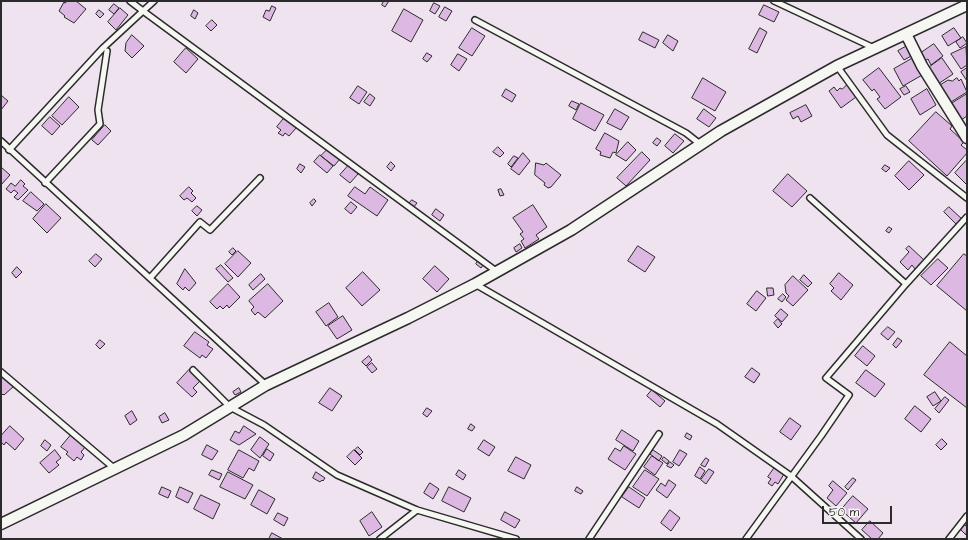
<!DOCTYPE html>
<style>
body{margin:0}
#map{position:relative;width:968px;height:540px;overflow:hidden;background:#eee3ee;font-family:"Architects Daughter",sans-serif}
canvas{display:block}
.frame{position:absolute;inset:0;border:2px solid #2b2b2b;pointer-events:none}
.scale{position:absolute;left:822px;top:506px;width:70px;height:18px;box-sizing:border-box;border:2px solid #2b2b2b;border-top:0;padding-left:5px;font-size:12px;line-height:14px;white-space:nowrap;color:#2b2b2b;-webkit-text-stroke:3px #f6f6f2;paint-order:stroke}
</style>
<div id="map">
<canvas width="968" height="540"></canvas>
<div class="frame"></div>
<div class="scale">50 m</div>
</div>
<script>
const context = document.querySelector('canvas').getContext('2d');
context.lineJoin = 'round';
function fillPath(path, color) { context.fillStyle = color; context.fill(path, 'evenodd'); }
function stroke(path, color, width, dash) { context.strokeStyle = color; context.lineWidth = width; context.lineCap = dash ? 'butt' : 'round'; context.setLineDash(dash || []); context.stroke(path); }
const building = new Path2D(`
 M67 1H76L86 9 74 23 64 17 65 16 59 11 64 2 65 3Z
 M384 1H389L385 7 382 5Z
 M434 3 440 6 435 14 430 11Z
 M114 4 119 8 114 14 109 10Z
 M764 5 779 12 774 22 759 15Z
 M272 6 276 8 270 21 263 17 266 10 269 11Z
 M445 7 452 11 446 21 439 17Z
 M120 8 128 15 116 30 108 22Z
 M404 9 423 20 411 42 392 31Z
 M99 10 104 14 100 18 96 14Z
 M194 10 198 13 195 19 191 16Z
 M212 20 217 25 211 31 206 26Z
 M472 28 485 36 472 56 459 48Z
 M760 28 767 32 757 53 749 49Z
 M954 28 961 38 948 46 942 36Z
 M643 32 659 40 655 48 639 40Z
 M132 35 144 46 132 58 125 51 126 43Z
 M668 35 678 41 673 51 663 43Z
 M963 37 967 43 960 48 956 42Z
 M934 44 943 56 931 65 928 59 923 62 918 55Z
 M907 46 913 55 904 60 898 51Z
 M966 47 967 65 961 69 951 54Z
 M186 48 198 59 186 73 174 62Z
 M427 53 432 56 427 62 423 59Z
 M458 54 467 59 459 71 451 65Z
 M915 57 924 74 903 86 894 69Z
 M942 58 953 74 938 84 927 69Z
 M879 68 901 97 885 109 877 99 880 97 874 89 872 91 863 80Z
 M967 68V81L961 72Z
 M703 78 726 92 715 111 692 98Z
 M957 78 959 81 961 79 967 92 951 102 940 85 948 80 952 81Z
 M847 85 856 97 841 108 829 91 834 87 837 91 840 88 842 89Z
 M358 86 367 92 359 104 350 98Z
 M906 86 910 92 904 95 900 89Z
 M506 89 516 95 512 102 502 96Z
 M927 89 936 105 920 115 911 99Z
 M370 94 375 98 370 106 364 102Z
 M967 94V116L961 120 951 104Z
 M1 95 8 101 1 110Z
 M69 97 79 107 62 125 52 116Z
 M572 101 579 104 576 110 569 106Z
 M581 103 604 115 595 131 573 119Z
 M806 105 812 116 801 122 798 116 793 119 790 113Z
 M615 109 629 117 621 130 607 123Z
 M704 109 716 118 709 127 697 119Z
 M936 112 952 126 950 129 964 142 961 145 967 150V153L947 176 909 141Z
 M50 117 60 126 52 135 42 126Z
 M285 117 297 127 289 136 285 133 283 136 278 133 281 130 277 127Z
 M105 125 111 131 98 145 92 140Z
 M605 133 619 141 616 153 613 152 610 158 600 155 601 152 596 149Z
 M675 134 684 141 673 153 665 146Z
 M657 138 661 141 657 146 653 143Z
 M628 142 636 150 626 161 616 155Z
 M498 147 504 153 500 157 493 152Z
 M328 149 340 159 334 166 321 156Z
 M642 152 650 160 626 186 617 178Z
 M523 153 530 161 519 175 511 169Z
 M320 155 333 166 327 173 314 162Z
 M514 156 518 158 511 167 508 164Z
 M909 161 924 175 909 190 895 176Z
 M966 161 967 162V185L955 173Z
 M391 162 395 166 391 171 387 167Z
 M536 163 544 165 546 163 561 175 551 187 548 188 544 185 545 183 535 175Z
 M300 164 305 167 301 173 297 169Z
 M349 165 358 174 350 183 340 175Z
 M885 165 890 168 886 172 882 169Z
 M1 167 10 175 1 185Z
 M788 174 807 191 792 207 773 191Z
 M21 180 25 184 23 186 28 190 18 200 14 197 18 193 14 190 11 193 6 189 11 183 15 186Z
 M189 187 193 191 191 193 196 198 192 202 187 198 184 200 180 196Z
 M355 187 365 194 370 187 388 200 377 216 348 196Z
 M501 189 504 195 500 196 498 190Z
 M31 192 44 204 37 211 23 201Z
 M314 199 316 201 312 206 310 203Z
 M412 200 417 203 413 208 408 205Z
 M351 202 357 207 351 214 345 209Z
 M46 204 61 218 47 233 33 219Z
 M533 205 547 227 536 235 539 239 525 248 521 241 524 239 520 234 523 232 513 218Z
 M197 206 202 210 197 216 192 211Z
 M949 207 963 220 958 226 944 212Z
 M436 209 444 215 440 221 432 215Z
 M889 227 892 229 889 233 886 231Z
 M520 244 522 248 516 252 514 248Z
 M638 246 655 257 645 272 628 261Z
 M909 246 924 260 915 269 912 265 908 270 900 262 909 252 906 249Z
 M233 248 236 251 232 255 229 252Z
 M238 251 251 263 238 277 225 264Z
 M96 254 102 259 95 267 89 261Z
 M964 254 967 256V311L937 286Z
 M938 259 948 268 931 285 921 276Z
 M479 260 484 264 481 268 476 264Z
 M221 265 233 278 228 282 216 269Z
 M435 266 449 279 437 292 423 279Z
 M17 267 22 272 16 278 12 273Z
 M185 269 196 283 189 291 185 287 183 290 177 284Z
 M363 272 380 290 362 306 346 288Z
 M839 273 853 285 841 300 831 291 834 288 830 284Z
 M261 274 265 279 253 290 249 285Z
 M804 275 812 283 808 287 800 280Z
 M793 276 808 290 793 306 786 300 789 296 786 293 785 285Z
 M228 284 240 297 229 308 227 305 223 309 220 306 217 309 210 302Z
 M268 284 283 301 265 318 258 312 255 315 251 310 254 307 249 301Z
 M767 288H773L774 295 768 296Z
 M757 291 766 298 756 311 747 304Z
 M783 294 786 297 782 302 778 299Z
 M329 303 338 317 326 326 316 312Z
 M781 309 788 315 782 322 775 316Z
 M343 316 352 330 337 339 328 326Z
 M778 319 782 324 778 328 774 323Z
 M888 327 895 332 888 340 881 334Z
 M195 332 209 342 207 345 213 349 206 358 202 355 200 358 184 346Z
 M898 338 902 341 896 348 893 345Z
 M100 340 105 344 100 349 96 345Z
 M950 342 967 356V408L924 375Z
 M863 346 875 356 867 366 855 356Z
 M369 356 372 360 366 366 362 362Z
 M372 363 377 369 372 373 367 367Z
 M752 368 760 374 754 383 745 377Z
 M189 370 200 381 193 388 197 392 192 397 177 383Z
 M866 370 885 384 875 397 856 383Z
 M2 376 13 387 4 395 3 394 1 396Z
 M239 388 241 392 235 395 233 392Z
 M330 388 342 396 332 411 319 403Z
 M652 390 665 401 660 407 647 396Z
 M935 392 941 401 933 406 927 397Z
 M945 397 949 400 939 413 935 409Z
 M915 406 931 419 921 432 905 419Z
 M427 408 432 411 427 417 423 414Z
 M132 411 137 420 130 425 125 416Z
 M165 413 169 420 162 423 159 417Z
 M790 418 801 426 791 440 780 432Z
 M471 424 475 427 472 431 468 429Z
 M10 426 24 439 15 450 6 442 4 445 1 442V436Z
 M244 426 256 434 239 445 230 440 235 431 239 433Z
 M622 430 639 441 633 451 616 440Z
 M687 433 692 436 690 440 685 437Z
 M71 435 85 447 81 452 84 455 81 460 77 457 74 461 66 454 68 452 61 447Z
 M260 437 269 444 260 458 251 450Z
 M942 439 947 444 941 450 936 445Z
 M45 440 51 445 47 451 41 446Z
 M484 440 495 447 489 456 478 449Z
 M207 445 218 451 212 460 202 455Z
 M624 446 636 454 625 470 608 459 615 448 620 451Z
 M358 447 363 452 360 455 355 450Z
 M267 449 274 454 270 461 263 456Z
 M55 450 61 458 56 462 59 465 49 473 40 463Z
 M239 450 259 461 254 471 249 468 243 478 228 470Z
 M354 450 362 458 355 465 347 457Z
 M653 450 662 456 659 461 650 454Z
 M680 450 687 454 679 466 673 462Z
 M652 456 663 463 655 475 644 467Z
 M516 457 531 465 524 479 508 471Z
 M664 457 669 461 667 464 662 460Z
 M706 458 709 460 705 467 701 465Z
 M670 462 674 465 671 468 667 466Z
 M700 467 705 471 700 479 695 476Z
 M775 467 784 474 778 484 775 482 772 486 768 483 771 479 768 477Z
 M709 469 714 472 706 484 701 480Z
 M212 470 222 474 219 480 209 475Z
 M459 470 466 475 463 480 456 475Z
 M645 470 659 479 647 496 633 487Z
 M228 472 253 485 245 499 220 487Z
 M316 472 325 478 323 481 322 480 320 482 313 478Z
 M853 478 856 480 848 490 845 487Z
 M669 480 676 485 667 498 656 490 661 483 665 486Z
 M833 481 847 493 836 506 827 498 833 490 829 486Z
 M430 483 439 489 433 499 424 493Z
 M162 487 171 491 168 498 159 494Z
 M180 487 193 493 188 503 176 497Z
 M449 487 471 498 464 512 442 501Z
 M577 487 583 491 581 494 575 491Z
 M629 487 645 498 639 508 622 497Z
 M259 490 275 499 267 514 251 505Z
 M201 495 220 504 213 519 194 509Z
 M853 496 868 509 856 523 841 510Z
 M670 510 680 518 671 531 661 523Z
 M372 512 382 527 369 536 360 521Z
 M505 512 520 520 515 528 501 520Z
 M278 513 288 518 284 526 274 520Z
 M870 521 883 533 878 539H872L862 530Z
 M965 525 967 527 966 535 961 530Z
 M272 533 283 539H269Z`);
const lane = new Path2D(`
 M130 1 143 11 154 1
 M774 1 874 48
 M475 20 686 133 700 144
 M837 66 887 135 967 198
 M1 141 266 385
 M9 150 103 48 143 11 496 271
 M45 183 100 124 98 110 107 51
 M810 198 906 284
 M150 278 200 222 210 230 260 178
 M475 284 717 424 791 476 861 539
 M193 370 230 407 264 425 337 475 417 510 516 539
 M1 372 115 469
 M380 539 417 510
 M589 539 659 434
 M746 539 821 436 849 395 826 378 906 284 967 217
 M949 539 967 516`);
const street = new Path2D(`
 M906 34 922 66 967 138
 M1 524 184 435 266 385 408 318 475 284 571 230 721 131 837 66 967 5`);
fillPath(building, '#dcb8e3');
stroke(building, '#2b2b2b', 1);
stroke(lane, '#2b2b2b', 8);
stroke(street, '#2b2b2b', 13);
stroke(lane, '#f6f6f2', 5);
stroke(street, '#f6f6f2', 10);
</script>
